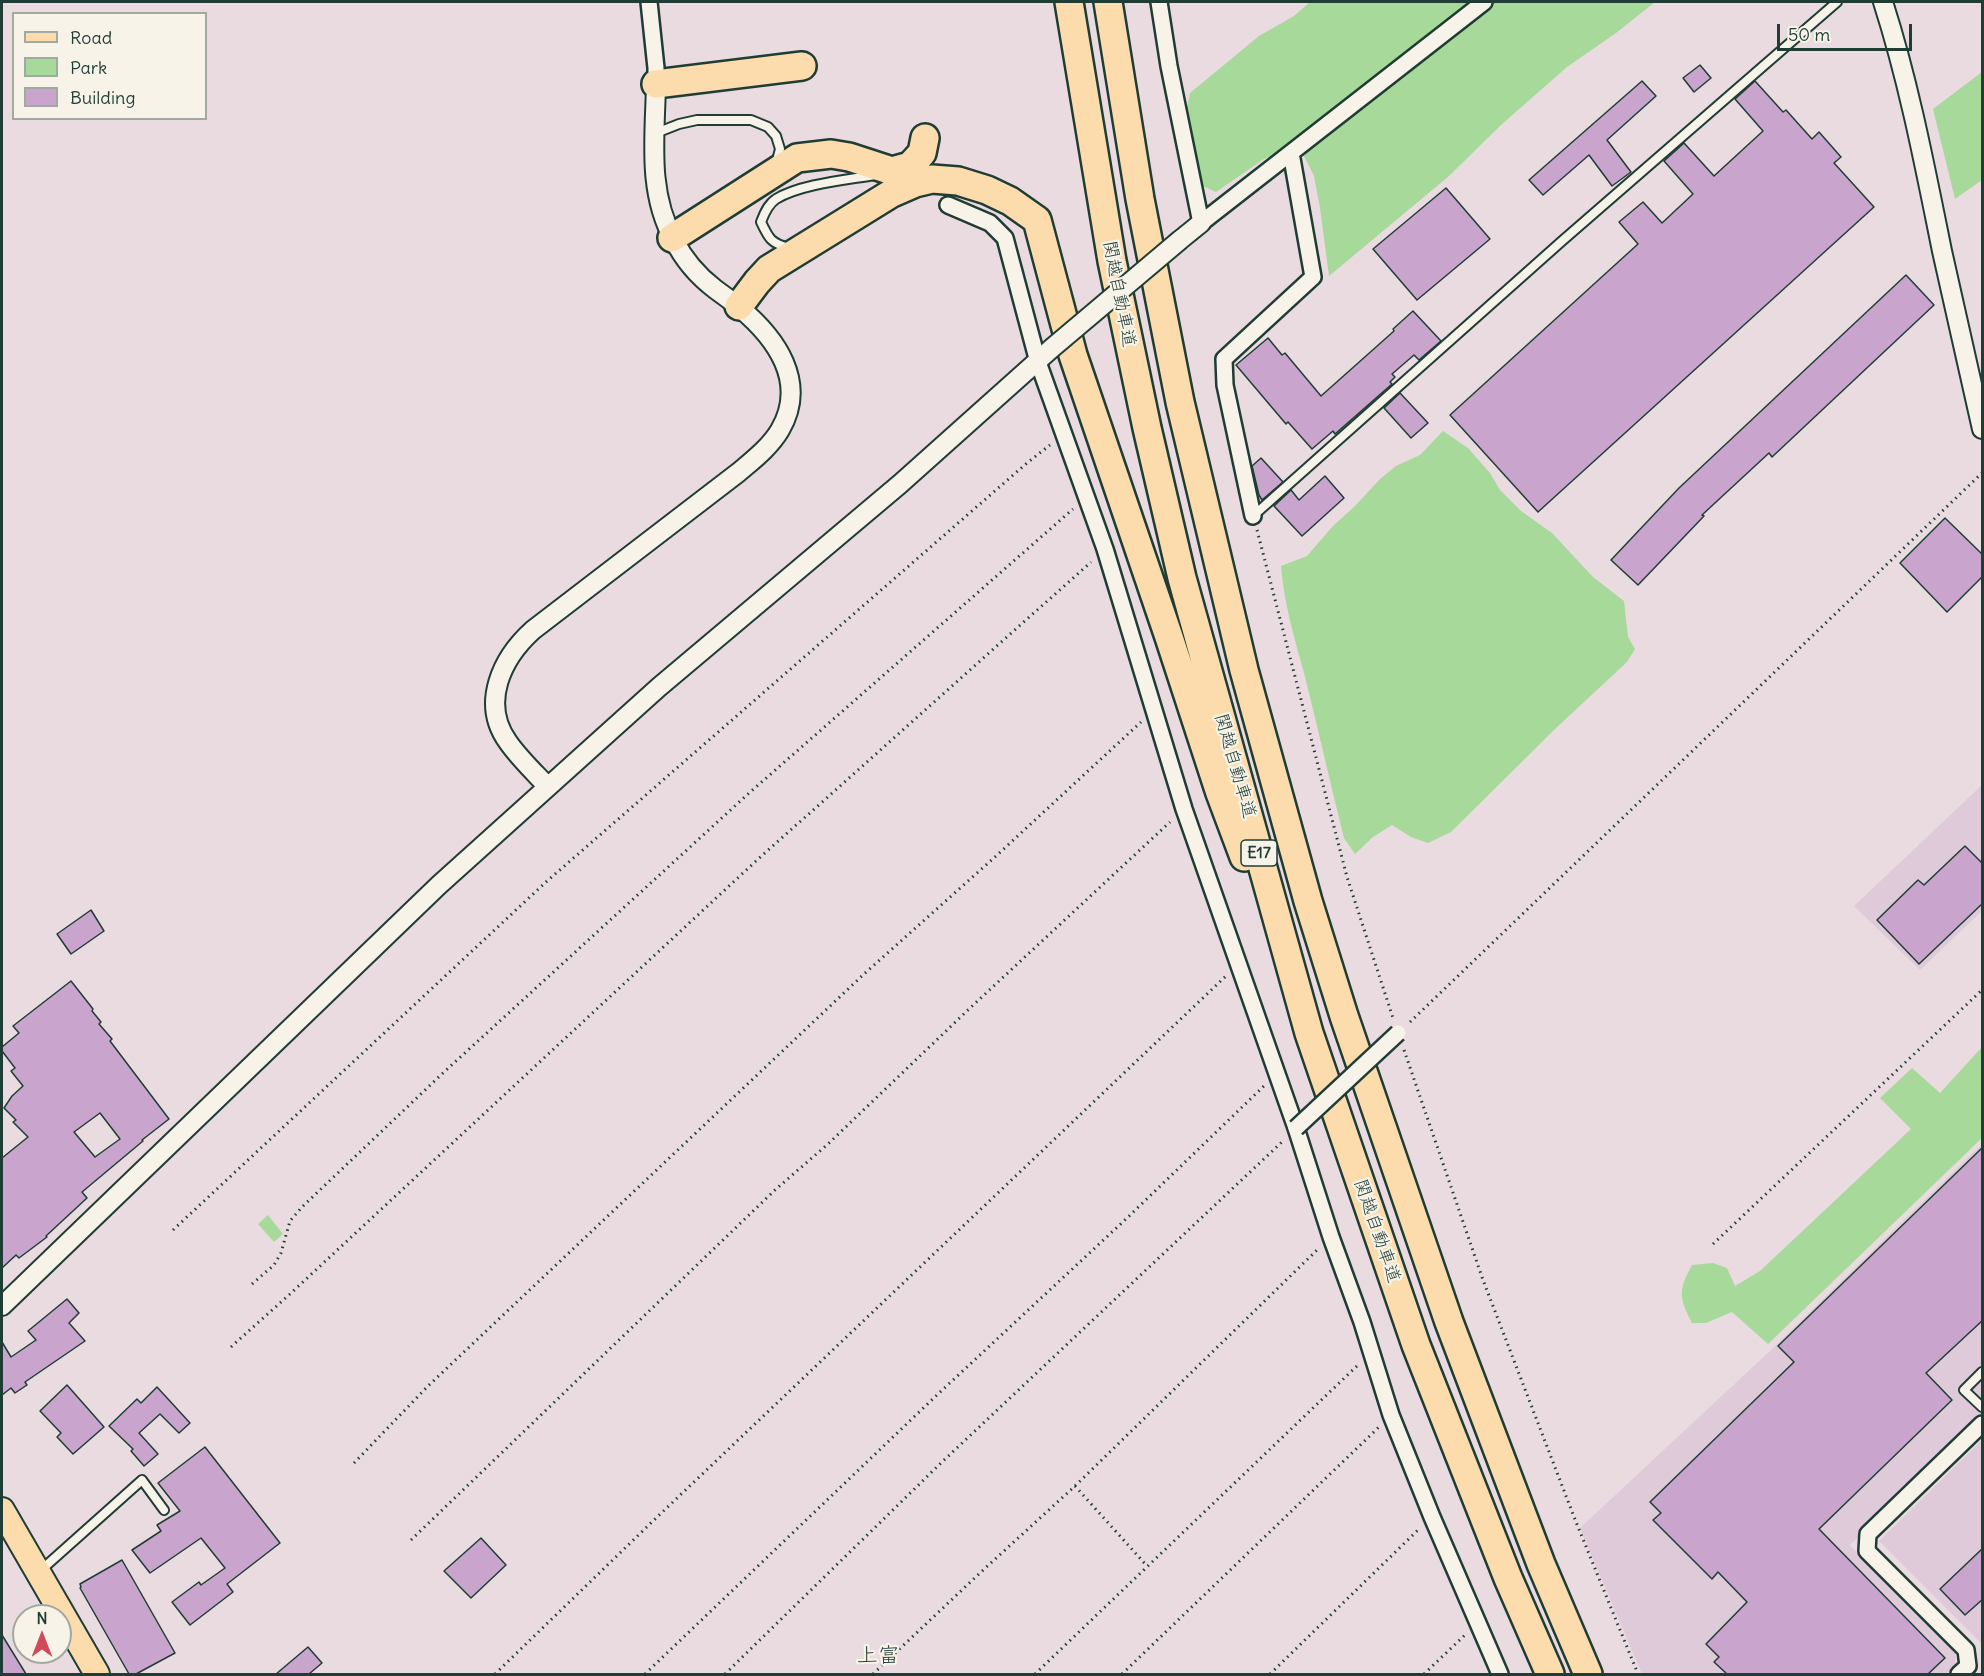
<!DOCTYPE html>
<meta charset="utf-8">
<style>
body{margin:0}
#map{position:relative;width:1984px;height:1676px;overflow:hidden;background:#e9dbe0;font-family:Delius,sans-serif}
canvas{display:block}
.frame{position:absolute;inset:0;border:3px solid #1f3d34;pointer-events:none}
.legend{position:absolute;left:12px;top:12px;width:195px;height:108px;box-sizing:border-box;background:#f7f3e8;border:2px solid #a1aaa0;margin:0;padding:8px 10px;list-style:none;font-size:18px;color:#1f3d34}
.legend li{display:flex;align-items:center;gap:12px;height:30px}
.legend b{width:30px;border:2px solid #a1aaa0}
.north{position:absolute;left:12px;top:1604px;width:60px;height:60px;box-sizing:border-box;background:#f7f3e8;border:2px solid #a1aaa0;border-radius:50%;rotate:0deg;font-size:16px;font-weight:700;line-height:24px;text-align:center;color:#1f3d34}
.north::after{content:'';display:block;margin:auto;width:21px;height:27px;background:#d1495b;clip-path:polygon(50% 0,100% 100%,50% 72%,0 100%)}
.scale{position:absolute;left:1777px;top:24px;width:135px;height:27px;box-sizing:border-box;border:3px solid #1f3d34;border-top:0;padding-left:8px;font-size:18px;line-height:21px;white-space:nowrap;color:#1f3d34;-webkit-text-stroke:4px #f7f3e8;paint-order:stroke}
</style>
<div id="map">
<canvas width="1984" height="1676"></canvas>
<div class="frame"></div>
<ul class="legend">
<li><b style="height:8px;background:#fcdcac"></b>Road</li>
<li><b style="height:16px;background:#a7d99a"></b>Park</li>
<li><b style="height:16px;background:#c9a4cd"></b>Building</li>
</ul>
<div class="north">N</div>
<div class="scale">50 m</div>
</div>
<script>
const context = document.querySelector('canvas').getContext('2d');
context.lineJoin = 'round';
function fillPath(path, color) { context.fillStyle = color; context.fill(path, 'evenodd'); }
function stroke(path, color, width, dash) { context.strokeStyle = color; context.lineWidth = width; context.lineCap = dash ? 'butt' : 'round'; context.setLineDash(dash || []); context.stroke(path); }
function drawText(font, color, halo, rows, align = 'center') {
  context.font = font + ' Delius,"Klee One",sans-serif'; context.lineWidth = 4.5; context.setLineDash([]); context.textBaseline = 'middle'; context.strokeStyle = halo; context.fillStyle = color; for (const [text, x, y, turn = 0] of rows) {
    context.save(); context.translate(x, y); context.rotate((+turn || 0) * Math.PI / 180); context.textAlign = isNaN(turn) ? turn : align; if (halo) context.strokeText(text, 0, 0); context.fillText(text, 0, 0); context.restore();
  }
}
const built = new Path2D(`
 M1982 785V911L1920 970 1854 906Z
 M1982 1144V1417L1850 1545 1955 1652 1956 1666 1946 1674H1642L1580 1528 1772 1349Z
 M1982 1440V1644L1879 1541Z`);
const green = new Path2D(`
 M1310 2H1655L1616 33 1567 67 1501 125 1449 176 1329 276 1320 208 1314 176 1298 144 1264 159 1216 192 1203 186 1187 108 1190 93 1259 36 1294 16Z
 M1982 72V180L1955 199 1933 109Z
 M1443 431 1468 448 1490 473 1500 490 1521 511 1552 533 1593 577 1624 601 1628 637 1635 649 1627 662 1555 729 1451 832 1428 843 1411 837 1392 825 1373 837 1355 854 1344 838C1330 783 1318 728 1304 673 1294 637 1284 603 1281 566L1307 556 1333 526 1355 506 1380 479 1396 466 1420 455Z
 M1982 1047V1138L1768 1344 1732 1312 1706 1323H1692C1679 1298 1678 1290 1692 1265L1713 1263 1727 1268 1735 1286 1760 1271 1911 1129 1880 1098 1912 1068 1940 1093Z
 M268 1215 283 1234 274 1242 258 1224Z`);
const building = new Path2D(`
 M1700 65 1711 78 1694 92 1683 78Z
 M1642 81 1656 96 1607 140 1631 172 1612 186 1589 155 1543 195 1529 180Z
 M1755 81 1783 112 1786 110 1812 139 1819 132 1841 157 1834 163 1874 207 1538 512 1450 415 1638 244 1619 222 1643 202 1662 223 1693 194 1664 161 1684 143 1714 176 1763 131 1735 99Z
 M1446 188 1490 239 1417 300 1373 249Z
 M1906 275 1934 305 1772 457 1769 453 1702 515 1704 516 1638 585 1611 560 1679 488Z
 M1413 311 1441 341 1419 360 1414 355 1392 374 1395 377 1390 382 1392 384 1335 434 1333 431 1312 449 1288 422 1286 424 1236 365 1268 338 1282 355 1285 353 1321 396 1394 331 1393 329Z
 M1400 393 1428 423 1411 438 1384 408Z
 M1261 458 1283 482 1262 500 1259 495 1252 466Z
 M1325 476 1344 498 1302 536 1274 506 1291 490 1299 500Z
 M1945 518 1983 555V576L1947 612 1900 563Z
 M1965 846 1983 864V903L1919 964 1877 920 1918 880 1924 885Z
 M91 910 104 931 71 954 57 934Z
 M71 981 93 1009 92 1011 101 1022 99 1024 112 1039 110 1041 169 1119 142 1140 143 1141 82 1192 87 1198 46 1236 47 1237 19 1258 16 1255 2 1268V1158L28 1137 13 1122 16 1120 4 1108 12 1096 23 1086 11 1071 15 1068 2 1051V1047L19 1033 13 1026ZM100 1113 120 1139 95 1157 74 1132Z
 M1983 1147V1320L1926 1373 1952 1400 1819 1529 1945 1658 1928 1674H1727L1714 1662 1719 1657 1706 1644 1747 1602 1718 1572 1712 1579 1653 1520 1661 1513 1650 1502 1794 1362 1778 1346Z
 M67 1299 79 1313 69 1323 85 1341 25 1382 27 1385 15 1393 11 1388 2 1395V1342L11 1357 36 1340 28 1331Z
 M67 1385 104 1427 73 1454 57 1437 61 1433 40 1411Z
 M157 1387 190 1423 179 1433 160 1414 139 1433 158 1454 144 1466 131 1451 133 1449 109 1426 137 1399 141 1403Z
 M205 1447 280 1543 227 1584 233 1592 190 1625 172 1602 199 1582 201 1585 225 1568 201 1538 150 1573 132 1550 161 1531 157 1525 180 1511 158 1483Z
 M481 1538 506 1565 471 1598 444 1571Z
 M1983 1548V1599L1965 1615 1940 1589Z
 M122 1560 175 1653 136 1674H129L80 1588 81 1587 80 1584Z
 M2 1635 26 1674H2Z
 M308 1647 322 1663 309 1674H276Z`);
const path = new Path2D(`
 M1257 530 1347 877 1393 1018
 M1410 1022 1982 473
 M1404 1050 1483 1280 1576 1522 1638 1674
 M173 1230 546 882 1027 463 1050 445
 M1713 1244 1982 990
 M252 1284 274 1265 281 1253 290 1221 302 1207 443 1073 748 794 1073 509
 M231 1347 290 1294 756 861 1091 562
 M354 1463 428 1386 864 974 995 857 1141 722
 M1075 1486 1147 1566
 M411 1540 775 1190 828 1144 969 1009 1170 822
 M495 1674 654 1520 1226 976
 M645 1674 938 1394 1126 1219 1265 1085
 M725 1674 942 1462 1283 1141
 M873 1674 981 1572 1075 1486 1318 1249
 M1035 1674 1359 1364
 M1122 1674 1379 1427
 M1270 1674 1419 1529
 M1424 1674 1466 1634`);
const service = new Path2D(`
 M656 133 679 124 697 120H751L768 127 776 136 780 149 776 164
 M789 248C771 243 769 239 761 222 764 214 768 204 776 199 801 184 846 180 875 175
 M1253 516 1562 241 1837 2
 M1982 1372 1964 1390 1982 1407
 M40 1571 142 1480 164 1510`);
const minor = new Path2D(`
 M649 2 656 68V84
 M1159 2 1169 66 1201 223 1484 2
 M948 205 990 223 1005 238 1038 362 1105 549 1184 809 1296 1128 1331 1237 1362 1322 1391 1415 1432 1517 1500 1674
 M1253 516 1225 385 1224 359 1313 277 1291 153
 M1959 1674 1968 1666 1966 1650 1867 1551 1868 1534 1982 1424`);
const tertiary = new Path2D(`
 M1883 2C1909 83 1925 167 1942 251 1955 310 1969 370 1982 429
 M1180 240 1201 223
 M548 787C535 773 519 758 508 742 480 703 502 658 533 630L739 472C753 460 770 447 780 430 808 382 776 338 740 308 732 301 723 295 715 289 698 276 683 258 674 240 647 192 655 137 656 84
 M2 1306 439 885 659 687 900 484 1052 348`);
const primary = new Path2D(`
 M2 1510 97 1674`);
const motorway = new Path2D(`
 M1069 2 1112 261 1147 428 1182 578 1309 1033 1416 1345 1508 1578 1550 1674
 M1108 2 1140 199 1180 402 1244 670 1308 901 1344 1016 1449 1322 1541 1564 1588 1674
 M656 84 802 66
 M672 238 797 158 831 154 849 157 892 171 910 166 922 153 925 138
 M739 306 757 282 769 269 892 193 915 183 932 179 958 181 987 190 1010 201 1037 220 1073 355 1169 637 1220 793 1244 857`);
const minorBridge = new Path2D(`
 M1296 1128 1398 1033`);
const tertiaryBridge = new Path2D(`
 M1052 348 1180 240`);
const shields = [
 [1259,853,36]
];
const shieldNames = [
 ["E17",1259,853]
];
const streetNames = [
 ["関越自動車道",1119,294,79],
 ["関越自動車道",1235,766,74],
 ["関越自動車道",1377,1231,71]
];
const quarterNames = [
 ["上富",878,1656]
];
fillPath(built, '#dfcada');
fillPath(green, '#a7d99a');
fillPath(building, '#c9a4cd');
stroke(building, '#1f3d34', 1.5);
stroke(service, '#1f3d34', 12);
stroke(minor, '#1f3d34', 20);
stroke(tertiary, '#1f3d34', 22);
stroke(primary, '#1f3d34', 28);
stroke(motorway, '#1f3d34', 32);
stroke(path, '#1f3d34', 3, [1.5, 4.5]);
stroke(service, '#f7f3e8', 8);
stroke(minor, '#f7f3e8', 15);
stroke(tertiary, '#f7f3e8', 18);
stroke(primary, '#fcdcac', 24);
stroke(motorway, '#fcdcac', 27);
stroke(minorBridge, '#1f3d34', 20, []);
stroke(tertiaryBridge, '#1f3d34', 22, []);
stroke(minorBridge, '#f7f3e8', 15);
stroke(tertiaryBridge, '#f7f3e8', 18);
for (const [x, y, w] of shields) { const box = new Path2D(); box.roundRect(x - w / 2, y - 13, w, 26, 4.5); context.fillStyle = '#f7f3e8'; context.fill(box); stroke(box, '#1f3d34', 1.5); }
drawText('bold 16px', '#1f3d34', null, shieldNames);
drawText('18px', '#1f3d34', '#f7f3e8', streetNames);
drawText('21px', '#1f3d34', '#f7f3e8', quarterNames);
</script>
